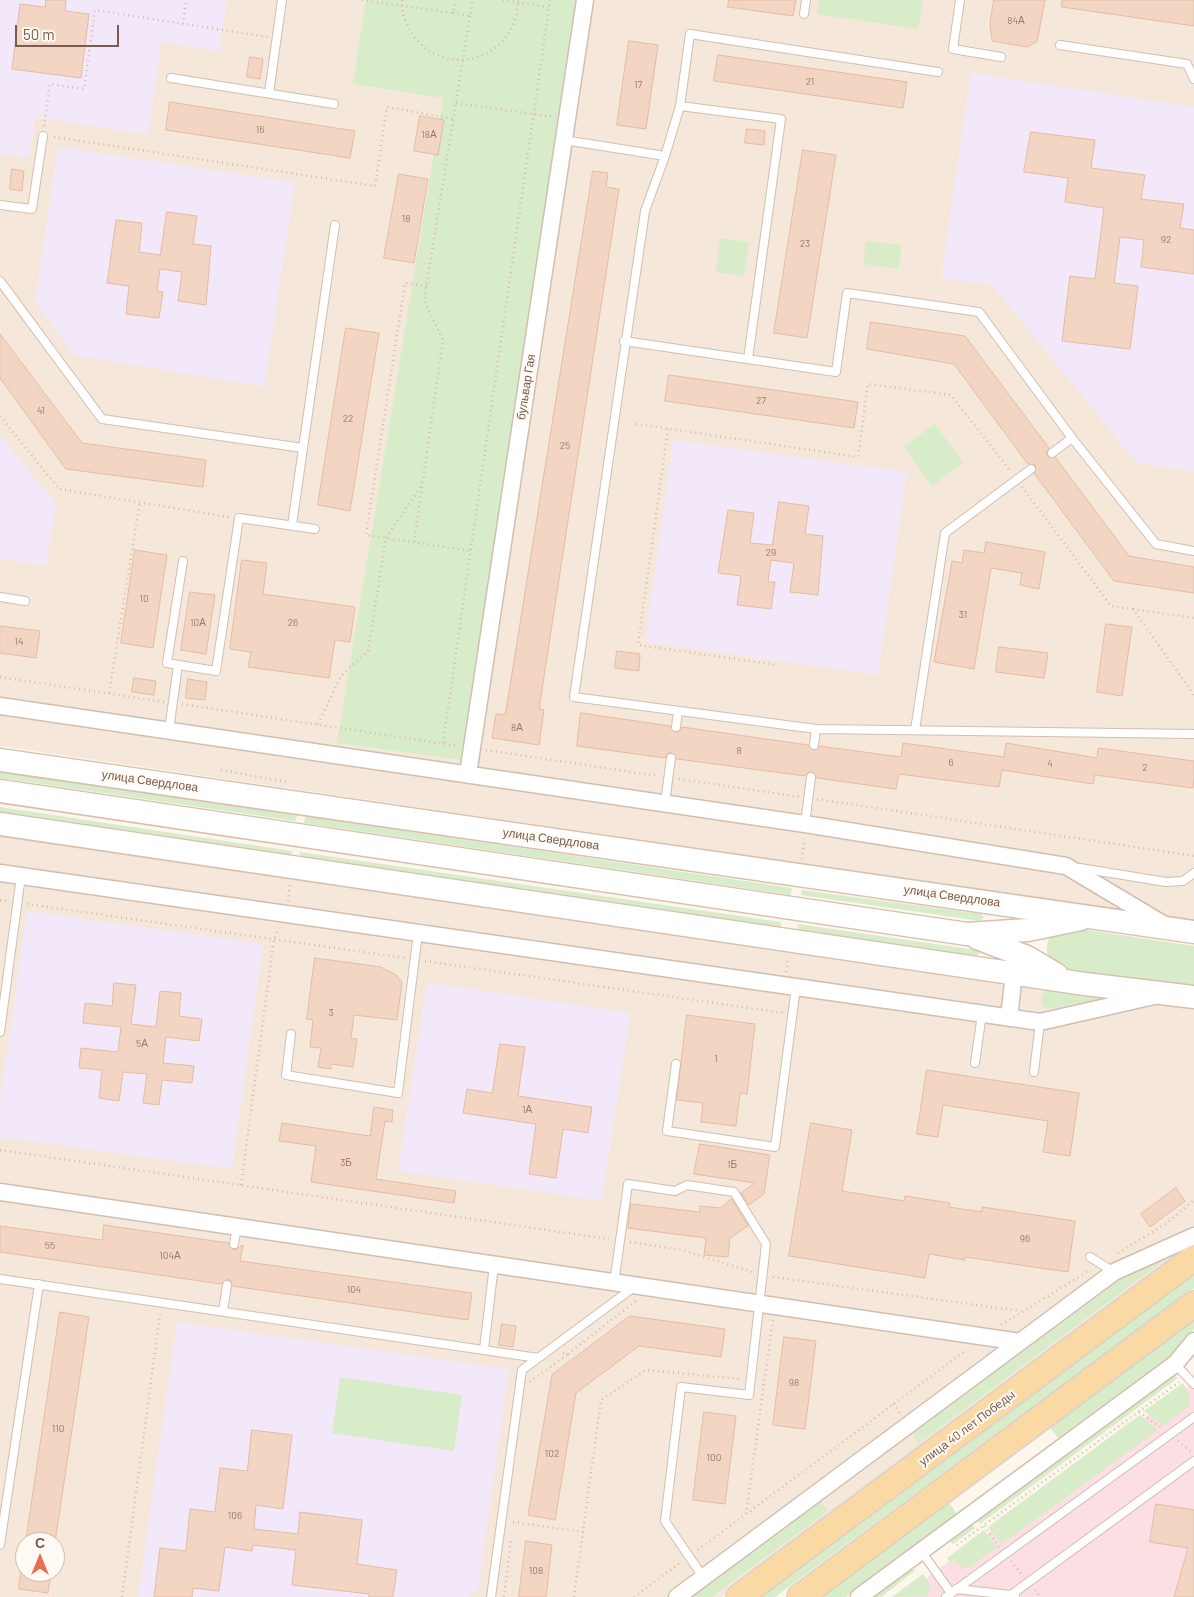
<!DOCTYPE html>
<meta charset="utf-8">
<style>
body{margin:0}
#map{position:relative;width:1194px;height:1597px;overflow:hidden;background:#fdf6ec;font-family:Barlow,sans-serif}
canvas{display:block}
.north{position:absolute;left:15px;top:1532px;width:50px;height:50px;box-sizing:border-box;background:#fffaf3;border:1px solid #cabbb1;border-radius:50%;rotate:0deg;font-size:14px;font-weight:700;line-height:20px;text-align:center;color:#7a5c4d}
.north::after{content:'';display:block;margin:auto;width:18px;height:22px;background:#e76f51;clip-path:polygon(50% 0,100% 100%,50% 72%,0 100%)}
.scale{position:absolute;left:15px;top:25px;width:104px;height:22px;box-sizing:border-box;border:2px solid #7a5c4d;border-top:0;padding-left:6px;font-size:15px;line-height:18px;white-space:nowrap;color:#7a5c4d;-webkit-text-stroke:4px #fffaf3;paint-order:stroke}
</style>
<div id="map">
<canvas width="1194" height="1597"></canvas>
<div class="north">С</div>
<div class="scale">50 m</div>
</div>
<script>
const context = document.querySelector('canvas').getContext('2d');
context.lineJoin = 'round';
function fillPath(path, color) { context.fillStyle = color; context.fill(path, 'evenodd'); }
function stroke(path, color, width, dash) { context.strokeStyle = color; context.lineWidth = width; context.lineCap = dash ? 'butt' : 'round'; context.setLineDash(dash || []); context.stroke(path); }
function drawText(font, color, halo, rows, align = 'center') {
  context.font = font + ' Barlow,sans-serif'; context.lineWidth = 4; context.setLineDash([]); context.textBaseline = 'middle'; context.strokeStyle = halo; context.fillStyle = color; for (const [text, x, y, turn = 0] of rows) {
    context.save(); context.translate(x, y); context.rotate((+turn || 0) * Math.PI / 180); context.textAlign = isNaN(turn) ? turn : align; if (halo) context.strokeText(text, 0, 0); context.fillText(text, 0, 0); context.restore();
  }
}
const residential = new Path2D(`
 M0 0H1194V921L0 746Z
 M0 836 1194 1009V1246L722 1597H0ZM25 1542H55V1572H25Z`);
const education = new Path2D(`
 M0 0H227L219 52 162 42 148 135 35 117 29 158 0 153Z
 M971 73 1194 107V472L1137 463 992 285 941 278Z
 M58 147 295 182 264 387 73 355 35 301Z
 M0 435 56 504 46 566 0 559Z
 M673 440 907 472 878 675 645 642Z
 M27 911 263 944 232 1169 0 1137V1101Z
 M427 982 630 1013 602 1201 398 1171Z
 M177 1322 509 1369 478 1589 467 1597H138Z`);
const medical = new Path2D(`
 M1194 1382V1597H902L936 1571Z`);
const green = new Path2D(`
 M366 0H577L467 761 337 743 443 98 353 84Z
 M819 0H923L918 29 817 14Z
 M720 238 749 242 744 276 716 272Z
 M866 241 902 245 898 269 863 264Z
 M935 424 963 463 932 486 904 446Z
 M0 771 297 815 295 821 0 778Z
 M0 807 292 851 291 858 0 814Z
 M305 816 792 888 791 895 304 823Z
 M300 852 781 922 780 929 299 859Z
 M802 890 981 914 984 917 980 921 801 895Z
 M798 924 976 950 980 953 975 957 797 931Z
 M1068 927 1194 946V989L1056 969C1045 956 1044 948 1052 932Z
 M1047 989 1102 997V999L1046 1009C1039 1002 1040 995 1047 989Z
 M1189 1242 919 1443 909 1428 1108 1279Z
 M1194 1272V1288L775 1597H757Z
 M1194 1312V1329L1177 1351 1058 1438 1046 1422Z
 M1172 1375 1178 1378 980 1524 976 1518Z
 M340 1377 462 1395 454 1451 332 1433Z
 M1183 1383 1189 1394 1190 1406 1163 1426 1144 1411Z
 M1140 1415 1158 1430 1002 1544 988 1527Z
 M818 1497 828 1511 712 1597H682Z
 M945 1497 957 1514 846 1597H811Z
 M970 1523 975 1528 953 1544 949 1538Z
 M984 1530 997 1547 972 1566 962 1568 955 1559 950 1563 947 1558Z
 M909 1570H916L881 1597H868Z
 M923 1574 931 1586 927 1596 892 1597Z`);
const building = new Path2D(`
 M46 0H66L65 11 89 14 81 78 12 69 20 4 45 7Z
 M729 0H796L793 16 728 7Z
 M994 0H1045L1037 42 1027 47 992 41 990 24Z
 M1062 0H1194V26L1062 7Z
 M629 41 658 45 646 129 617 125Z
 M718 55 907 82 903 108 714 81Z
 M250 57 263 59 260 79 247 77Z
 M170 102 355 131 350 158 166 130Z
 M420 116 444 120 438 155 414 151Z
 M747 129 765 131 764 145 745 143Z
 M1031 132 1095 140 1091 168 1145 175 1141 199 1184 204 1180 228 1194 230V274L1141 267 1144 240 1120 237 1114 283 1138 286 1130 349 1062 341 1070 276 1095 279 1104 208 1065 202 1068 178 1024 172Z
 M803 150 836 155 807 338 774 333Z
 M12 169 24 171 22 191 10 189Z
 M593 171 608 173 606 187 619 189 539 709 544 710 539 745 492 738 496 714 505 715Z
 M399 174 428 179 414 263 384 258Z
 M167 212 197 216 193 244 211 246 206 305 178 301 182 272 160 269 157 291 163 292 159 318 126 314 129 286 107 283 116 220 142 223 139 252 160 255Z
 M871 322 965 336 1049 448 1046 453 1048 457H1055L1129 556 1194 567V593L1114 581 1034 473 1035 465 1028 464 954 364 867 349Z
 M346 328 379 333 350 511 318 505Z
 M0 334 82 443 206 460 203 487 66 469 0 378Z
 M669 375 858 402 854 428 665 401Z
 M779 502 809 506 805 534 823 536 818 595 790 592 794 563 771 560 768 582H775L771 609 737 605 741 576 718 573 728 510 754 513 750 543 772 545Z
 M986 542 1045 552 1039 589 1020 585 1022 573 991 568 974 669 934 662 952 561 962 563 964 550 984 553Z
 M135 550 167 555 153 648 121 643Z
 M242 560 267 563 263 594 355 607 350 642 335 640 329 678 248 667 251 652 230 649Z
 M190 592 215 595 206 654 181 650Z
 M1106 624 1132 627 1122 696 1097 692Z
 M0 626 40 631 36 658 0 653Z
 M999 647 1048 653 1044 678 996 672Z
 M617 651 640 654 639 671 615 668Z
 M134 678 156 681 154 695 132 692Z
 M188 679 207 682 205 700 186 698Z
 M581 713 670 726 675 732H679L682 727 808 745 813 750 819 746 901 757 903 743 1004 757 1006 743 1097 758 1098 748 1194 761V778L1193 788 1095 775 1093 784 1002 770 999 787 899 774 896 789 817 778 812 772H808L805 776 677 759 672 753H668L665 758 577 746Z
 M315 958 381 967 396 975 402 982 397 1020 354 1015 351 1038 357 1039 353 1067 331 1064V1069L318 1067 321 1048 310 1047 313 1020 307 1019Z
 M114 983 136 985 131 1024 156 1027 160 991 181 993 179 1016 202 1019 199 1041 166 1037 163 1063 194 1066 192 1083 162 1080 159 1105 143 1103 147 1074 123 1072 119 1101 99 1098 102 1070 79 1068 81 1048 118 1052 121 1027 83 1023 85 1003 112 1006Z
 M687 1015 755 1024 747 1094 740 1093 736 1126 701 1122 703 1103 677 1100Z
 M500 1044 525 1047 518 1096 592 1107 588 1133 563 1129 556 1178 529 1174 536 1124 463 1113 467 1089 492 1093Z
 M927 1070 1079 1093 1070 1156 1043 1152 1048 1121 943 1105 938 1137 917 1134Z
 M374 1107 393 1110 392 1122 385 1121 376 1179 456 1191 454 1203 311 1182 316 1146 279 1141 282 1123 370 1136Z
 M811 1123 852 1130 842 1191 904 1201 905 1196 950 1203 949 1207 982 1212V1207L1075 1221 1068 1272 965 1257V1260L929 1254 925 1278 789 1256Z
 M700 1144 770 1155 764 1194 749 1205 741 1193 755 1183 694 1174Z
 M1176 1188 1185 1201 1150 1227 1141 1214Z
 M732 1199 748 1226 730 1238 728 1257 704 1255 706 1238 628 1228 631 1204 700 1212V1206L720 1208Z
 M104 1225 228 1243 234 1250 243 1245 240 1261 472 1293 468 1320 232 1286 231 1281 227 1279 221 1284 0 1252V1226L102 1240Z
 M60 1312 89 1317 55 1542H26Z
 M630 1316 725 1329 721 1357 639 1346 576 1393 555 1520 528 1515 552 1375Z
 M502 1324 516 1326 513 1347 499 1345Z
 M784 1337 816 1341 805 1429 773 1425Z
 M704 1412 736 1416 725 1504 693 1500Z
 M252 1430 292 1435 283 1509 256 1505 254 1529 298 1534 300 1512 362 1520 357 1564 397 1570 393 1597H369V1594L292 1585 296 1550 253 1545 252 1551 225 1547 219 1591 193 1588 192 1597H154L160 1548 186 1551 190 1509 215 1512 220 1468 247 1471Z
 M1156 1504 1194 1510V1597H1174L1188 1548 1150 1542Z
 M526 1541 552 1545 546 1597H519Z
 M21 1572H51L48 1593 19 1589Z`);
const path = new Path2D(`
 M362 0 453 13 456 0
 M402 0C401 8 403 15 406 22 431 83 517 66 518 0
 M503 0 548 7
 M453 13 470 16 473 0
 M183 24 186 0
 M456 103 554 117
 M44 126 50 84 84 89 95 10 268 37
 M54 137 375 186 387 107 454 119
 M427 286 405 283 366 535 471 551
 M0 416 59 489 229 517
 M636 424 858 457 868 384 951 395 1011 472
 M668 429 638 645 778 665
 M1022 487 1111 606 1133 609 1194 695
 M414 542 443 340 424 300 470 16
 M1133 609 1194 618
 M0 677 164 702
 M109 693 140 502
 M182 704 458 746
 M318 724 341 676 368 651 386 538 421 486
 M443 743 550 0
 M486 750 659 776
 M221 770 286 782
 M679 779 800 797
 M817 799 1194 856
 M802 859 804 839
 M0 900 6 901
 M288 901 290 884
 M27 904 405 958
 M425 961 784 1013
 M786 972 788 958
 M0 1150 609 1239
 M241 1185 274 939 279 928
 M630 1242 682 1250 753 1272
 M1118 1253 1167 1223 1194 1200
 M773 1277 1021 1311
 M1001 1325 1090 1270
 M563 1353 568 1354 637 1300
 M530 1382 568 1354
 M893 1404 900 1413
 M1139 1412 1162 1428
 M1178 1441 1191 1452
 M746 1514 773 1319
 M513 1522 583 1532
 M984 1526 1000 1547
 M957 1545 1179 1382
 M698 1550 966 1350
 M1011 1561 1022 1575
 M1035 1590 1040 1597
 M122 1597 160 1314
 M504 1597 511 1541
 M574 1597 601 1400 646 1370 740 1379
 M634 1597 681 1562`);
const lane = new Path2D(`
 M960 0 953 49 1001 57
 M804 14 806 0
 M1060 45 1187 64 1194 79
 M938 72 690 34 680 106 665 156 645 211 574 697 816 729 1194 734
 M171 78 334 104
 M269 93 282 0
 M680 106 781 119 748 359
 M564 140 665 156
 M0 205 32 209 43 136
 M0 281 102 419 303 448
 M624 341 836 372 847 293 979 312 1072 438 1156 544 1194 551
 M1052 453 1072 438
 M292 525 335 225
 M183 561 167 663 216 671 239 518 315 529
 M0 597 25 601
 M676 727 678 711
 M169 730 178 665
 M915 730 945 533 1031 469
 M814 745 816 729
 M665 803 671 758
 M805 824 811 777
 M1080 868 1166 882 1183 881 1194 873
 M0 1032 21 876
 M291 1034 286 1075 398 1093 418 933
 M975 1063 982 1014
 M676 1064 667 1131 775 1147 796 987
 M1034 1072 1040 1022
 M234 1244 237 1227
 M1090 1257 1114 1272
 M0 1279 538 1358
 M614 1283 628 1184 675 1191 687 1185 734 1192 766 1244 749 1395 681 1387 665 1521 703 1577
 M223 1311 227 1285
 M484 1349 494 1265
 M1175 1364 1194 1384
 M0 1545 39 1284
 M921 1551 951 1593
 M956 1589 1011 1595
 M491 1597 522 1370 634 1287
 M946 1597 1194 1417
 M1015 1597 1011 1595 1194 1461`);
const street = new Path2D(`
 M0 706 805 824 1066 866 1163 924
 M468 774 585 0
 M0 873 1040 1022 1154 996
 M1009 1018 1014 973
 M0 1192 1020 1342
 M677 1597 1114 1272 1194 1236
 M859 1597 1175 1364 1194 1341`);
const secondary = new Path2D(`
 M0 760 1194 932
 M0 791 967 934 1028 930 1081 919
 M0 824 1085 984 1194 997
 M977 938 1027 957 1057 975`);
const primary = new Path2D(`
 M739 1597 1194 1258
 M800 1597 1194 1304`);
const numberNames = [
 ["84А",1016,21],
 ["21",810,82],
 ["17",638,85],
 ["16",260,130],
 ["18А",429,135],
 ["18",406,219],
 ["92",1166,240],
 ["23",805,244],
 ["27",761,401],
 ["41",41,411],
 ["22",348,419],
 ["25",565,446],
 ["29",771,553],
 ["10",144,599],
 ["31",963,615],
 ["10А",198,623],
 ["26",293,623],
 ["14",19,642],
 ["8А",517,728],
 ["8",739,751],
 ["6",951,763],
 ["4",1050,764],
 ["2",1145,768],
 ["3",331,1013],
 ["5А",142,1044],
 ["1",716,1059],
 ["1А",527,1110],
 ["3Б",346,1163],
 ["1Б",732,1165],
 ["96",1025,1239],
 ["55",50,1246],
 ["104А",170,1256],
 ["104",354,1290],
 ["98",794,1383],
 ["110",58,1429],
 ["102",552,1454],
 ["100",714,1458],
 ["106",235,1516],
 ["108",536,1571]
];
const streetNames = [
 ["бульвар Гая",526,387,-81],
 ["улица Свердлова",150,781,8],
 ["улица Свердлова",551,839,8],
 ["улица Свердлова",952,896,8],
 ["улица 40 лет Победы",967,1428,-37]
];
fillPath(residential, '#f5e8da');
fillPath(education, '#f3e8fa');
fillPath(medical, '#fbdfe3');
fillPath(green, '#d8ecc9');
fillPath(building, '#f3d5c3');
stroke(building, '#e6bba3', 1);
stroke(lane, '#d1beb0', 10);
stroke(street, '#d1beb0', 19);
stroke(secondary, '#d6c0b0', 25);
stroke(primary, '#dad1cd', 28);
stroke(path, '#d9b8a5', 2.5, [1, 4]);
stroke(lane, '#fff', 8);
stroke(street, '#fff', 16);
stroke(secondary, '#fff', 22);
stroke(primary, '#fbd9a5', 25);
drawText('10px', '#987a6a', null, numberNames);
drawText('12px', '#7a5c4d', '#fffaf3', streetNames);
</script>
